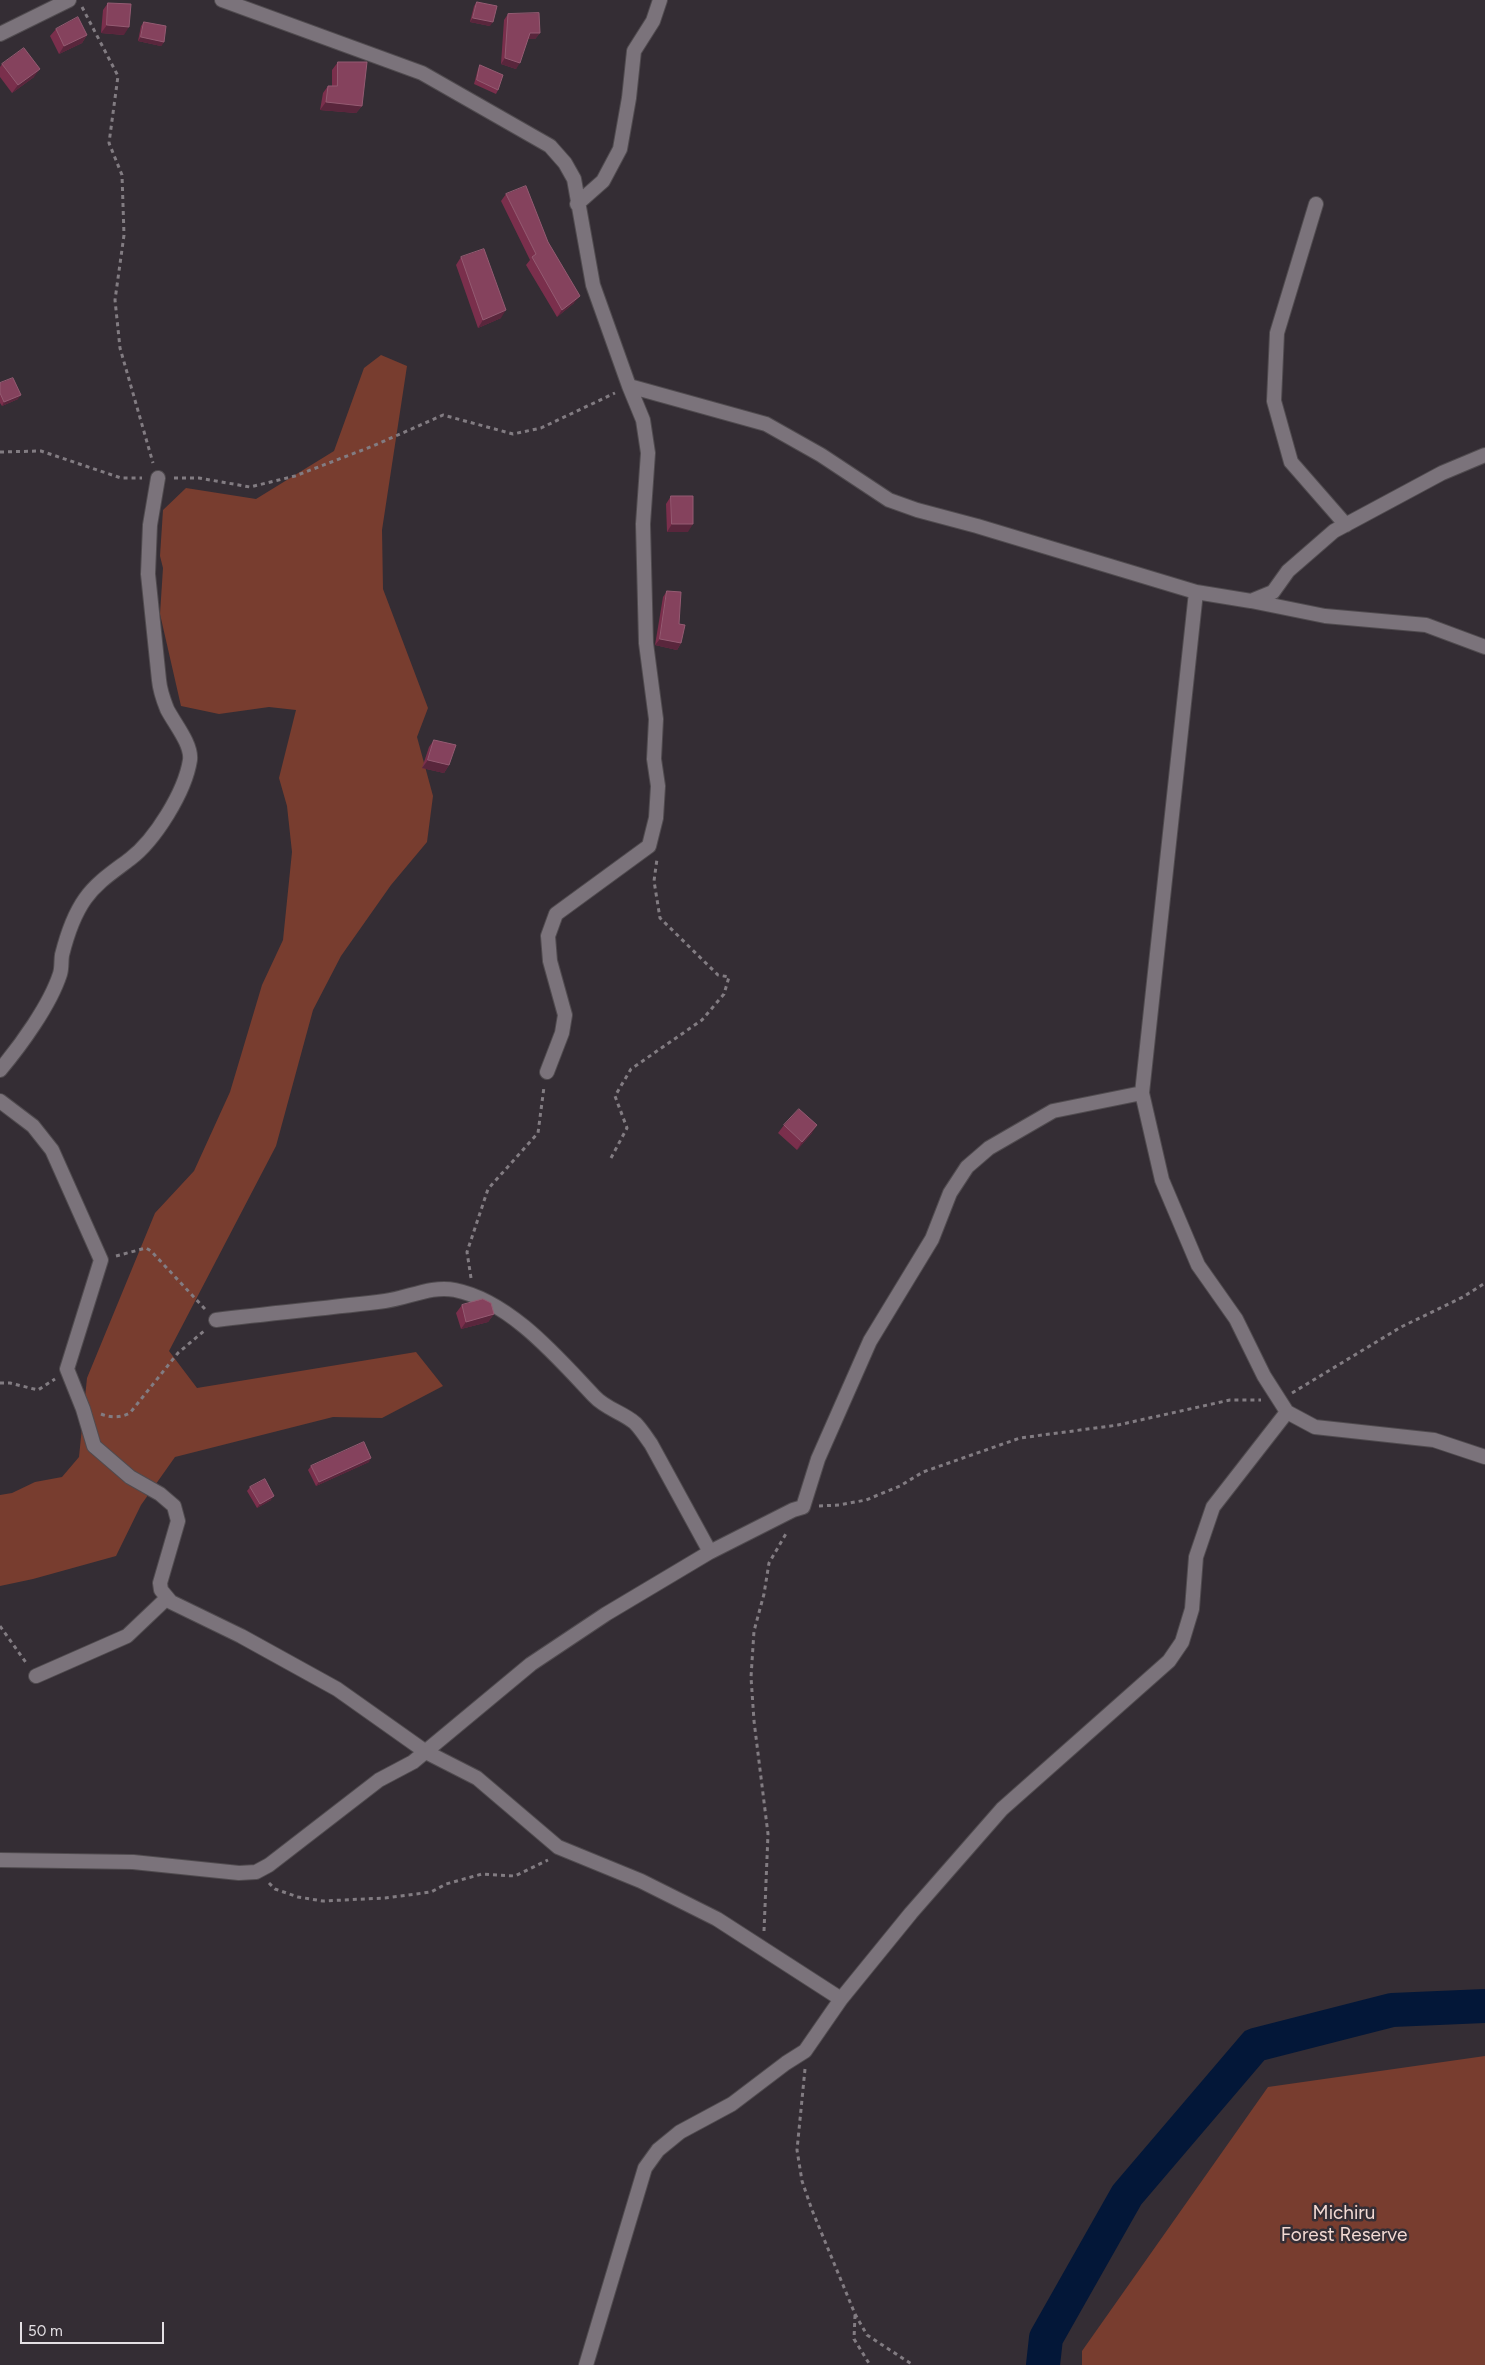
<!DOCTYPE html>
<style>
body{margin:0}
#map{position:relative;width:1485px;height:2365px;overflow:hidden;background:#342d34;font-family:Figtree,sans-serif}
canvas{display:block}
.scale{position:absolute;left:20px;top:2322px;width:144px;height:22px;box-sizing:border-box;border:2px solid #e4e0e4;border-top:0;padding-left:6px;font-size:15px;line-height:18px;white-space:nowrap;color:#e4e0e4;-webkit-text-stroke:4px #342d34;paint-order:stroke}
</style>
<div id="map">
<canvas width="1485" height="2365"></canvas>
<div class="scale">50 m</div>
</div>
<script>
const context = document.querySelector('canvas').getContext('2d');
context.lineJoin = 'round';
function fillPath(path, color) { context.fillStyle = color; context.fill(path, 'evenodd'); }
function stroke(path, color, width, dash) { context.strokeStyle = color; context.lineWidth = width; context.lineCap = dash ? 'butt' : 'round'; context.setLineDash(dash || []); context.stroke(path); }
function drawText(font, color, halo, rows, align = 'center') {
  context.font = font + ' Figtree,sans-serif'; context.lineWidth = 5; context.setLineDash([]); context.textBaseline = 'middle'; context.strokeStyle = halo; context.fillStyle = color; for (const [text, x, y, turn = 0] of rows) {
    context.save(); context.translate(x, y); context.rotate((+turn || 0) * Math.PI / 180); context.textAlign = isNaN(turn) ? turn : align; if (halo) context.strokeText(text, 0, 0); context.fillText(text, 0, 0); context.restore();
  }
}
const green = new Path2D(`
 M381 355 407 366 382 530 383 589 428 708 417 737 433 796 427 842 391 885 341 956 313 1010 276 1146 169 1351 197 1388 416 1352 443 1386 382 1418 333 1417 175 1457 141 1505 116 1556 33 1579 0 1586V1495L12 1493 35 1482 62 1477 79 1457 87 1378 155 1213 194 1171 230 1092 262 985 283 940 292 852 287 806 279 778 296 710 269 707 219 714 181 706 160 614 163 568 160 556 163 510 186 488 256 499 334 451 364 368Z
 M1485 2056V2365H1082V2351L1268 2087Z`);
const river = new Path2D(`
 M1043 2365 1046 2338 1127 2195 1255 2045 1392 2010 1485 2006`);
const path = new Path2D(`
 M82 7 118 76 109 143 122 175 124 235 115 300 120 348 153 463
 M0 452 41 451 121 478H142
 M174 478H199L250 487 295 476 373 446 443 415 513 434 541 428 615 393
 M611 1158 627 1128 615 1096 631 1069 702 1020 724 994 729 977 718 975 660 918 654 881 657 859
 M116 1256 146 1248 151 1251 205 1309
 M471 1278 467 1252 488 1189 538 1133 544 1087
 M0 1383H10L38 1390 55 1379
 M1292 1393 1401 1327 1463 1297 1485 1283
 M101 1414C111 1418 120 1418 130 1413L178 1353 204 1331
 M819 1506 839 1505 866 1500 900 1486 923 1472 1020 1438 1118 1425 1230 1400H1261
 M0 1626 27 1664
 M269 1883 275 1889 298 1897 323 1901 385 1898 431 1892 446 1884 482 1874 515 1876 548 1860
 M764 1931 768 1834 754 1721 751 1677 754 1631 764 1594 769 1563 787 1532
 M805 2069 797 2150 802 2181 812 2210 855 2314 867 2335 913 2365
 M855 2315 854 2339 870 2365`);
const minor = new Path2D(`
 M222 0 422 73 550 146 565 163 574 179 593 285 629 386 766 424 821 455 889 500 917 510 977 526 1196 592 1251 601 1273 592 1288 571 1334 531 1442 473 1485 455
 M0 34 69 0
 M577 204 603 181 620 149 629 98 634 51 653 21 660 0
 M1316 204 1277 333 1274 401 1291 462 1346 525
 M1196 592 1142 1093 1162 1180 1198 1265 1236 1319 1264 1376 1287 1412 1315 1427 1434 1440 1485 1457
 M1251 601 1325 616 1426 625 1485 647
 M0 1070C21 1045 50 1005 60 974 62 968 61 961 62 955 67 935 73 916 85 899 97 882 113 872 130 859 155 840 185 792 190 760 192 744 174 723 167 709 163 699 160 691 159 680L148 574 150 525 158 478
 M547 1072 562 1033 565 1015 550 961 548 936 556 914 649 846 656 818 658 786 654 759 656 719 646 643 643 524 648 453 643 420 629 386
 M0 1101 33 1126 52 1150 101 1260 67 1369 83 1409 94 1446 130 1477 160 1494 174 1506 178 1521 160 1583 161 1590 171 1602 241 1636 337 1689 426 1752 477 1778 558 1847 641 1881 717 1919 841 1999
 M216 1320C272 1313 329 1308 385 1301 408 1298 432 1285 455 1290 510 1301 558 1358 594 1396 606 1409 622 1412 635 1423 641 1429 646 1437 651 1444L710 1552
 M36 1676 127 1636 167 1598
 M0 1860 133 1862 239 1873 256 1872 269 1865 379 1780 413 1762 531 1664 606 1614 710 1552 793 1510 803 1507 818 1459 870 1341 932 1239 950 1193 967 1167 989 1148 1053 1111 1142 1093
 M586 2365 645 2168 658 2150 680 2132 732 2104 786 2063 805 2051 841 1999 911 1913 1002 1809 1169 1661 1182 1642 1192 1609 1196 1557 1213 1507 1287 1412`);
const wall = new Path2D(`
 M477 2 490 26 470 22 474 6Z
 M108 3 124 35 101 33 103 10Z
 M508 14 540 33 535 39H528L516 69 501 64 504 20Z
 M144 22 164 42 161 46 138 41 141 26Z
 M56 29 87 35 82 43 59 54 50 36Z
 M338 62 362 106 356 113 320 110 323 93 328 86H332V70Z
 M2 64 34 77 12 93 0 77V67Z
 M480 65 498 90 496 94 474 84 478 69Z
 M506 194 548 242 574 303 557 317 526 265 530 260 501 201Z
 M461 257 501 318 478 328 456 265Z
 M0 383 18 399 2 406 0 403Z
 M671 496 688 532H667L666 504Z
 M667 591 679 624 681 643 677 650 655 645 663 597Z
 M434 740 449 765 444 773 422 768 429 747Z
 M784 1125 812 1133 797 1150 778 1133Z
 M462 1305 494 1314 488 1322 461 1329 456 1313Z
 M369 1462 316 1486 308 1470 311 1466Z
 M250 1487 271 1500 257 1508 247 1491Z`);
const shadedWall = new Path2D(`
 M473 18 493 22 490 26 470 22Z
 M107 25 129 27 124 35 101 33Z
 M530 33H540L535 39H526Z
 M87 35 82 43 59 54 64 46Z
 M141 37 164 42 161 46 138 41Z
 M505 58 520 63 516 69 501 64Z
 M40 69 34 77 12 93 18 85Z
 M326 102 362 106 356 113 320 110Z
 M580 296 574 303 557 317 562 310Z
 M506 310 501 318 478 328 483 320Z
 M21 395 18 399 2 406 4 402Z
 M672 524H693L688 532H667Z
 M660 639 681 643 677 650 655 645Z
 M428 760 449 765 444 773 422 768Z
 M817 1125 812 1133 797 1150 802 1142Z
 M494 1314 488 1322 461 1329 466 1322Z
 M371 1458 369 1462 316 1486 319 1482Z
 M274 1496 271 1500 257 1508 260 1504Z`);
const building = new Path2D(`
 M477 2 497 6 493 22 473 18Z
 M108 3 131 4 129 27 107 25Z
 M539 13 540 33H530L520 63 505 58 508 14Z
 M78 17 87 35 64 46 56 29Z
 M144 22 166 26 164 42 141 37Z
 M24 48 40 69 18 85 2 64Z
 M338 62H367L362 106 326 102 328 86H337Z
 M480 65 503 75 498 90 477 80Z
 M526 186 548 242 580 296 562 310 532 257 536 254 506 194Z
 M484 249 506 310 483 320 461 257Z
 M13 378 21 395 4 402 0 393V383Z
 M671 496H693V524H672Z
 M667 591 681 592 679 624 685 625 681 643 660 639Z
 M434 740 456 745 449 765 428 760Z
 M799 1109 817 1125 802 1142 784 1125Z
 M483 1299 491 1303 494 1314 466 1322 462 1305Z
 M364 1442 371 1458 319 1482 311 1466Z
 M265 1479 274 1496 260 1504 250 1487Z`);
const parkNames = [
 ["Michiru",1344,2213],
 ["Forest Reserve",1344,2235]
];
fillPath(green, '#783d2f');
stroke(river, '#031738', 34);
stroke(minor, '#504b4f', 16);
stroke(path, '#827c82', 3, [4, 4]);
stroke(minor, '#7b737b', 14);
fillPath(wall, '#7a2f4c');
fillPath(shadedWall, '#59263c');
fillPath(building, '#85425d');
stroke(building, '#945b72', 1);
drawText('19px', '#f2d9d3', '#342d34', parkNames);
</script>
